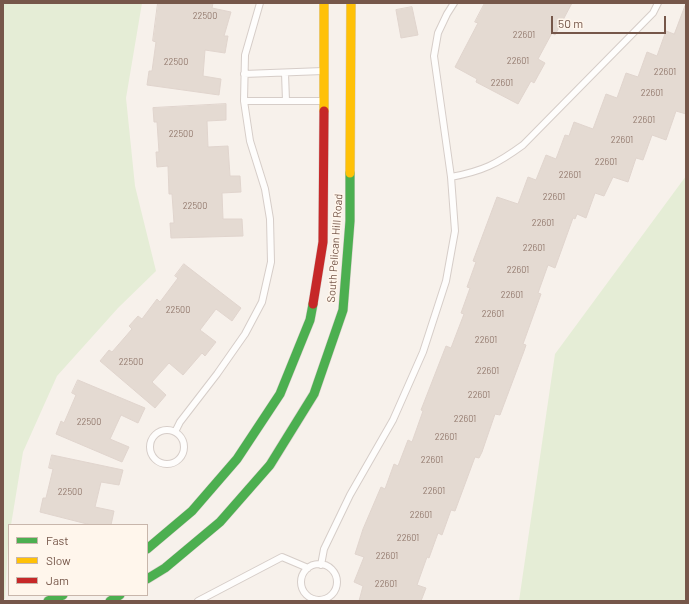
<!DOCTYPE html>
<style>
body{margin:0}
#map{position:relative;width:689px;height:604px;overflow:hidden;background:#f7f1eb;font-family:Barlow,sans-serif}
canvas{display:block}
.frame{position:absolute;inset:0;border:4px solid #76574a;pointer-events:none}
.legend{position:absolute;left:8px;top:524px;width:140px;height:72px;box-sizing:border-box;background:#fff6ec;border:1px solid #c8b6ab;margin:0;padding:5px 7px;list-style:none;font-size:12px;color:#76574a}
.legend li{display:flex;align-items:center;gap:8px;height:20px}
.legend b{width:20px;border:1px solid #c8b6ab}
.scale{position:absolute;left:551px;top:16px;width:115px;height:18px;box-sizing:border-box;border:2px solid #76574a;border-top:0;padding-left:5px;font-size:12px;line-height:14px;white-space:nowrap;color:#76574a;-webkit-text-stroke:3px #fff6ec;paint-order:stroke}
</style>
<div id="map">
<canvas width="689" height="604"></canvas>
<div class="frame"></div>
<ul class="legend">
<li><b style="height:5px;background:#4caf50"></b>Fast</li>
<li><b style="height:5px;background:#ffc107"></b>Slow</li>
<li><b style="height:5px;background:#c62828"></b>Jam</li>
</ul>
<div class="scale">50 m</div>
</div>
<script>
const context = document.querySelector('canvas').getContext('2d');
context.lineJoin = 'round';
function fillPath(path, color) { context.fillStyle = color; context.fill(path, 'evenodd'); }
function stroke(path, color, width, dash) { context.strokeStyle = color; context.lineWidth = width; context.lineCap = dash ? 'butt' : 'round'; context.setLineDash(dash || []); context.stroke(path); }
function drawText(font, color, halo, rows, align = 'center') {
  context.font = font + ' Barlow,sans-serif'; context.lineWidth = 3; context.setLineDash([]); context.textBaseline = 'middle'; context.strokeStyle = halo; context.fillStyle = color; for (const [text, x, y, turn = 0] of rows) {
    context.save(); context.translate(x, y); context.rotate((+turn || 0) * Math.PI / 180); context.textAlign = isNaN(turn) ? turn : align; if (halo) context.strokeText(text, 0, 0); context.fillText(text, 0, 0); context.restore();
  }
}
const green = new Path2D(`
 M3 3H142L126 98 135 186 156 271 118 308 57 376 23 452 11 525H9L5 599H3Z
 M686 176V601H519L555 354Z`);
const building = new Path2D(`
 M158 3H213L212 8 231 12 224 36H228L225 53 205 50 203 76 221 79 219 95 147 85 149 71H152L156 42 153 41Z
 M485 3H572L555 35 552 33 538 59 545 63 534 83 531 81 518 104 476 82 477 79 455 67 478 23 475 22Z
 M685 6 686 114 676 111 666 140 652 135 643 160 636 158 628 182 613 177 604 196 595 193 586 218 577 214 575 219 573 218 555 268 548 265 538 293 541 294 523 344 526 345 524 351 500 415 495 414 482 452 479 458 475 457 455 511 451 510 442 535 438 533 429 558 427 557 417 585 426 588 421 601H359L363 586 354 582 364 557 355 554 363 529 381 487 385 489 394 464 398 466 408 440 412 442 423 411 421 410 446 346 451 348 464 314 461 313 470 288 467 287 476 262 473 261 497 197 518 204 528 177 536 180 546 155 556 159 565 135 569 136 574 122 593 129 606 94 617 98 626 73 638 77 647 52 657 56 666 31 674 34Z
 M412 7 418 35 401 38 396 10Z
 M226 104V120L207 121 208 147 228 146 230 176H240L241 192 222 193 223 219H242L243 236 171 238 170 223H174L172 194H169L168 166 157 167 156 152H159L157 122H154L153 108Z
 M184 264 241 308 232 321 216 309 200 330 216 342 205 356 202 353 183 375 169 363 152 382 166 395 155 408 100 361 109 350 112 352 132 329 129 326 138 316 142 319 157 299 160 302 178 278 175 276Z
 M78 380 145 408 138 423 121 415 110 439 129 447 122 462 56 434 61 421 64 423 76 395 72 393Z
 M52 455 123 470 119 485 101 482 95 507 114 511 111 525H91L40 512 43 498H46L53 469 49 468Z`);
const lane = new Path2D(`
 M285 73 286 101
 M244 74 323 71
 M244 101H322
 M451 177C483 171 497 164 523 145L653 13 658 3
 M150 447a17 17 0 1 1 34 0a17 17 0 1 1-34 0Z
 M175 432 180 422 217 374 245 334 262 302 271 262 270 219 265 189 250 141 244 101 245 55 260 3
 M301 582a18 18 0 1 1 36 0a18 18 0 1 1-36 0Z
 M321 565 324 549 350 495 393 420 423 352 446 281 455 231 451 177 434 56 438 33 447 14 454 3
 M198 601 282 557 308 568`);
const fast = new Path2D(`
 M147 549 192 511 237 459 280 394 310 320 313 304
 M147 579 165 568 220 522 270 465 314 394 343 310 350 221V173
 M48 601 63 595
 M110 601 120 595`);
const slow = new Path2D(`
 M324 111V3
 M350 173 351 3`);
const jam = new Path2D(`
 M313 304 323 242 324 111`);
const numberNames = [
 ["22500",205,16],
 ["22601",524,35],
 ["22601",518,61],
 ["22500",176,62],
 ["22601",665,72],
 ["22601",502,83],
 ["22601",652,93],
 ["22601",644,120],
 ["22500",181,134],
 ["22601",622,140],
 ["22601",606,162],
 ["22601",570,175],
 ["22601",554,197],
 ["22500",195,206],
 ["22601",543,223],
 ["22601",534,248],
 ["22601",518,270],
 ["22601",512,295],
 ["22500",178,310],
 ["22601",493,314],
 ["22601",486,340],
 ["22500",131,362],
 ["22601",488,371],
 ["22601",479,395],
 ["22601",465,419],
 ["22500",89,422],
 ["22601",446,437],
 ["22601",432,460],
 ["22601",434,491],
 ["22500",70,492],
 ["22601",421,515],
 ["22601",408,538],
 ["22601",387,556],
 ["22601",386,584]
];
const streetNames = [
 ["South Pelican Hill Road",335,248,-86]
];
fillPath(green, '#e5edd6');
fillPath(building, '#e4dad2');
stroke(building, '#e0d4cd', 1);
stroke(lane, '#d6cdc8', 8);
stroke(fast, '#d6cdc8', 10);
stroke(slow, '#d6cdc8', 10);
stroke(jam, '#d6cdc8', 10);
stroke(lane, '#fefdfc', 6);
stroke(fast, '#4caf50', 9);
stroke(slow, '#ffc107', 9);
stroke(jam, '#c62828', 9);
drawText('9px', '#937a6e', null, numberNames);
drawText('11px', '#76574a', '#fff6ec', streetNames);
</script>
